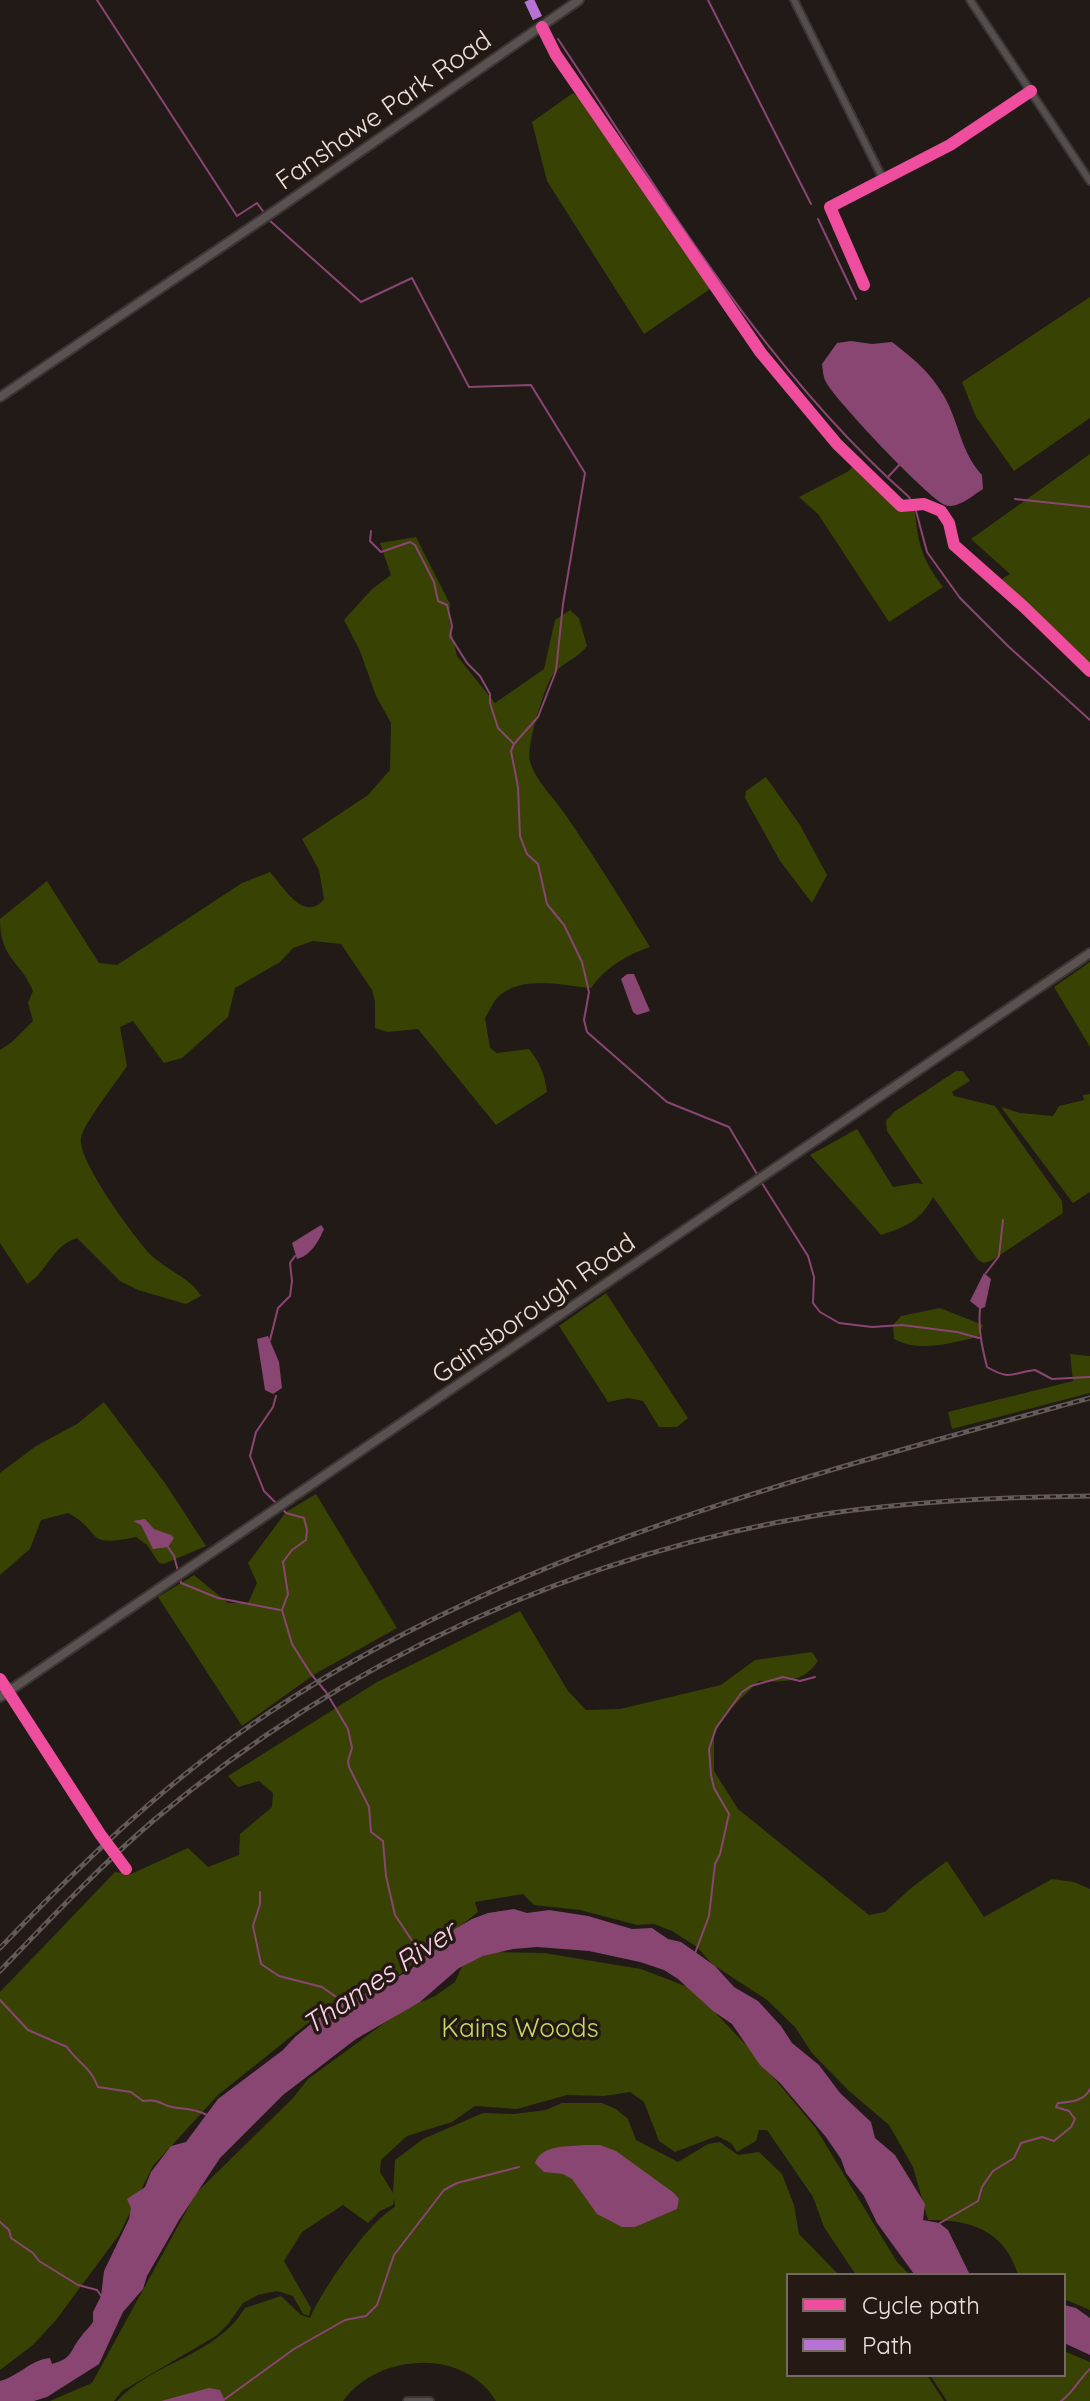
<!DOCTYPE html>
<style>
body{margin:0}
#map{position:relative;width:1090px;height:2401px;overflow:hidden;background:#211a17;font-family:Quicksand,sans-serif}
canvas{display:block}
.legend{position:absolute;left:786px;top:2273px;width:280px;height:104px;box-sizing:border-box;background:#251913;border:2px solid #746964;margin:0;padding:10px 14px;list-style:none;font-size:24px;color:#ebe2de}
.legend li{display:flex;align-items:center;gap:16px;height:40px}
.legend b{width:40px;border:2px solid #746964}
</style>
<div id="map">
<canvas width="1090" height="2401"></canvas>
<ul class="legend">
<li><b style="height:10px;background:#ef4d9e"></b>Cycle path</li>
<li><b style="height:10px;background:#b673d3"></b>Path</li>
</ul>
</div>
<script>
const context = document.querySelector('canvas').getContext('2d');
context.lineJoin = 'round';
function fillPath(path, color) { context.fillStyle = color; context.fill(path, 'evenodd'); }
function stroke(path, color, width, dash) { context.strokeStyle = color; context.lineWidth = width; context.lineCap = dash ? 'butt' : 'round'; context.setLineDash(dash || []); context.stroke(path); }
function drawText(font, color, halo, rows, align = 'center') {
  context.font = font + ' Quicksand,sans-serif'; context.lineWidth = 7; context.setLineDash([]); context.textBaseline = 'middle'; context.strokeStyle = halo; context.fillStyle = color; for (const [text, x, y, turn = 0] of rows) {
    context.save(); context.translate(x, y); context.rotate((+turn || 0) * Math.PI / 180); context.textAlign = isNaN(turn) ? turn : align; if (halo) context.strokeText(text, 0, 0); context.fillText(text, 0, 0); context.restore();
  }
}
const green = new Path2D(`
 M573 93 595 110 713 287 644 334 547 181 532 122Z
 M1090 297V418L1014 471 976 417 962 382Z
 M1090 454V666L997 582 1010 574 971 539Z
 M858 458 915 512C918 546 923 560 943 587L889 622 818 514 799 497 849 471Z
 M416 537 450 604 449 620 457 656 495 703 544 669 555 620 570 610 579 618 587 646C578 658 564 662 554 673 545 684 526 747 530 761 534 779 556 800 567 817 596 859 623 903 650 947 626 955 606 967 591 988 563 986 523 974 498 997 493 1002 489 1012 485 1018L490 1048 497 1053 529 1049C540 1062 545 1076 547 1092L496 1125 418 1029 387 1032 375 1028V1001L372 990 341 944 313 941 293 948 280 962 235 988 228 1017 182 1058 164 1063 133 1021 120 1027 127 1066C118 1080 83 1124 81 1138 77 1160 133 1235 149 1253 164 1269 190 1277 201 1296L186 1304 138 1290 120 1281 77 1238C51 1246 48 1272 27 1284L0 1243V1050L12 1042 33 1021 28 1003 33 991C20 960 0 959 0 919L47 881 99 963 117 965 242 883 270 872C283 886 304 924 324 899L319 870 302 839 368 795 390 770 391 723 376 696 360 651 344 620 372 589 391 575 380 543Z
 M766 777 800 825 827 875 812 903 780 861 745 798 746 791Z
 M1090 962V1047L1054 987Z
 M956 1071H963L970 1081 952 1092 954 1096 995 1106 1062 1201 1063 1213 991 1261 984 1263 978 1260 933 1197C921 1220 906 1227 881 1235L810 1155 857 1129 893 1187 917 1183 923 1184 887 1131 886 1121 894 1112Z
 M1090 1094V1192L1073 1203 1001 1107 1020 1113 1053 1116 1059 1106 1084 1100 1083 1095Z
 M606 1293 688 1418 677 1427H659L643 1401 628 1398 608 1402 559 1326Z
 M940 1308 983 1325 978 1337C950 1343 919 1353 894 1339L893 1325 901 1316Z
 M1070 1354 1090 1356V1393L952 1429 948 1412 1073 1381Z
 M104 1402 165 1483 206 1546 164 1564 159 1563 147 1545 136 1537C82 1548 105 1533 68 1513L41 1520 30 1549 0 1575V1473L36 1446 77 1424Z
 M316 1494 397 1628 315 1674 242 1726 158 1597 194 1575 228 1603H248L257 1583 248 1563 286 1512Z
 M520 1611 568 1691 586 1710 620 1709 721 1685 755 1660 812 1652 818 1661C803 1683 784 1682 759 1681L725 1714 714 1735V1771L738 1809 869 1915 885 1912 911 1888 947 1861 984 1917 1052 1879 1074 1882 1090 1889V2310L1064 2299V2275H1018C1005 2231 971 2219 928 2220L913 2167 889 2125 849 2091 812 2053 795 2027 767 2000 712 1964 697 1947 672 1931 654 1924 637 1925 580 1910 534 1905 523 1894 475 1902 478 1912 399 1975 323 2011 218 2095 153 2166 119 2235 56 2320 33 2345 0 2370V1992L115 1872 131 1874 188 1848 208 1867 239 1855 240 1834 272 1807 273 1793 259 1781 238 1787 228 1776 377 1682Z
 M490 1952 544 1953 641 1969 693 1989 748 2047 815 2127 897 2262 910 2275H856L824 2227 813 2197 767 2130H759L756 2141 737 2152 731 2143 717 2136 675 2152 659 2141 644 2102 630 2092 604 2096 567 2095 517 2109 475 2106 452 2122 407 2136 381 2160 380 2172 393 2193 395 2160 423 2139 483 2113 514 2114 546 2110 562 2103H602L616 2109 628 2119 636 2140 678 2162 708 2144 720 2142 738 2155 759 2152 782 2174 794 2205 799 2234 839 2275H788V2375H927L944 2401H496C463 2347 378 2353 343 2401H117C153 2362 216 2356 245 2308L281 2296 301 2315 310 2318C323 2289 368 2222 395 2207L394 2199 393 2205 380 2211 368 2223 343 2205 302 2232 284 2261 311 2308 309 2316 303 2314 293 2296 277 2291 258 2295 243 2303 229 2323 216 2336 122 2391 114 2401H50L92 2383 196 2193 293 2098 308 2079 402 2010 435 1996 455 1982 462 1966Z
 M1064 2351 1090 2362V2401H947L930 2375H1064Z`);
const water = new Path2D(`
 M851 341 872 344 892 342C915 360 929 371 944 396 959 422 961 453 982 475L983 489C973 495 957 510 945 505 928 498 835 400 826 382 823 377 823 370 822 364L837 343Z
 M627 974H634L650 1011 637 1015 633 1012 621 979Z
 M321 1225 324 1229C319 1241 310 1256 297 1259L292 1243Z
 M984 1273 991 1279 985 1307 980 1309 970 1301Z
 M268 1336 279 1362 282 1388 273 1394 265 1390 257 1339Z
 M145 1519 154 1529 171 1535 174 1538 168 1547 153 1549 141 1525 133 1521Z
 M514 1909 527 1913 549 1910 588 1916 632 1929 652 1928 668 1939 681 1942 715 1966 734 1987 758 2001 781 2026 792 2043 819 2065 840 2093 871 2122 875 2138 895 2155 925 2204 923 2220 939 2223 948 2230 970 2275 914 2274 877 2223 864 2196 846 2173 841 2159 826 2137 780 2083 760 2065 732 2024 713 2011 678 1979 664 1970 640 1962 589 1951 537 1947 513 1949 483 1956 459 1968 420 2002 356 2039 283 2095 220 2158 179 2220 147 2276 143 2289 123 2312 99 2364 47 2397 34 2401H0V2381C19 2376 30 2360 50 2358L52 2364C73 2358 69 2352 80 2338 84 2332 89 2328 93 2322V2312L101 2296 104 2271 129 2219 131 2208 127 2199 145 2187 151 2172 171 2146 186 2142 218 2099 283 2050 295 2037 337 2003 358 1997 411 1970 417 1961 442 1944 455 1929 472 1919 488 1913Z
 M585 2145H600L616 2151 674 2193 679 2199 677 2209 635 2227H622L597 2214 572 2179 563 2174 544 2172 535 2163C542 2144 568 2147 585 2145Z
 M1064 2305 1076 2308 1090 2318V2355L1064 2343Z
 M209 2388 220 2390 225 2401H161Z`);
const stream = new Path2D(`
 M97 0 237 216 257 203 265 214
 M708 0 811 204
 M558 39C664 198 764 369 909 497L916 511 927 552 960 598 1009 647 1090 720
 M268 219 361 302 412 278 469 387 531 385 585 473 563 604 556 671 538 717 514 744 511 751 518 787 520 836 527 854 538 864 547 904 564 925 582 962 589 992 584 1020 587 1032 667 1102 729 1127 757 1174
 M818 219 856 299
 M888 477 901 463
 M1015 499 1090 507
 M371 531 370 541 381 552 410 542 415 545 434 582 438 601 447 605 452 626 450 636 467 663 480 676 490 694V703L498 728 513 743
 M760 1180 808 1256 814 1277 813 1303 820 1312 839 1323 872 1327 902 1325 957 1332 979 1338
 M986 1273 999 1256 1003 1220
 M980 1309C978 1329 982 1347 987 1367 1011 1381 1010 1373 1035 1370L1052 1379 1090 1377
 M270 1340 278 1308 290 1296 292 1281 290 1263 295 1256
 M276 1503 264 1491 250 1456 256 1432 273 1407 276 1396
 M281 1507 286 1513 304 1518 307 1530 306 1540 292 1550 283 1562 288 1594 282 1610 292 1644 311 1674 326 1692 348 1729 352 1748 348 1761 349 1767 369 1807 371 1832 383 1841 386 1876 395 1915 421 1954 417 1961
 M168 1547 174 1556 178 1571
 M180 1577 181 1583 218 1598 280 1610
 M260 1892V1904L253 1926 261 1964 279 1976 322 1987 342 2001
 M694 1956 709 1916 715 1864 720 1854 729 1814 714 1788 711 1775 709 1749 716 1728 742 1692 751 1686 783 1677 800 1681 815 1677
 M0 2000 28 2030 67 2047C77 2062 90 2066 98 2087L131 2092 143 2101C155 2099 158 2102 168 2106 182 2110 192 2107 207 2115
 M0 2222 9 2230 11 2238 33 2253 39 2261 78 2285 97 2290 102 2297
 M940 2223 978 2201 982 2187 993 2171 1014 2158 1021 2143 1042 2137 1054 2141 1071 2127 1075 2119 1069 2111 1056 2107 1058 2103C1070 2102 1085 2101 1090 2089
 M225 2399 294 2349 345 2320 366 2316 377 2305 394 2255 444 2190 457 2183 519 2167
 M1061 2401C1073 2393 1079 2379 1090 2369`);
const street = new Path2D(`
 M794 0 883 179
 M970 0 1090 181
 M864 285 830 207 950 145 1031 91
 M8 1691 100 1834
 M407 2401H430`);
const secondary = new Path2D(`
 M0 397 276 210 579 0
 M0 1679 8 1691
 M0 1697 1090 953`);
const rail = new Path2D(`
 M0 1948C78 1867 158 1789 251 1725 502 1552 801 1477 1090 1398
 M0 1971C50 1919 99 1867 154 1820 346 1659 578 1553 825 1514 913 1501 1002 1497 1090 1496`);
const streetBridge = new Path2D(`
 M100 1834 120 1862`);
const quiet = new Path2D(`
 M529 0 544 32`);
const cycleway = new Path2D(`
 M542 27 556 55 761 353 837 444 901 506 924 504 941 511 949 523 954 545 1024 607 1090 671
 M864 285 830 207 950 145 1031 91
 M0 1679 100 1834 126 1869`);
const streetNames = [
 ["Fanshawe Park Road",384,111,-35],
 ["Gainsborough Road",534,1309,-35]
];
const parkNames = [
 ["Kains Woods",520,2029]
];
const waterNames = [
 ["Thames River",380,1979,-34]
];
fillPath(green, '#384203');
fillPath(water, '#8a4672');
stroke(stream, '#8a4672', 2);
stroke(street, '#3b3633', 10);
stroke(secondary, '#3b3633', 12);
stroke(street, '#544e4c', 6);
stroke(secondary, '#5a5250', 8);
stroke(rail, '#625b59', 5);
stroke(rail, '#251913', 2, [6]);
stroke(streetBridge, '#3b3633', 10, []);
stroke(streetBridge, '#544e4c', 6);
stroke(quiet, '#b673d3', 10, [20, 10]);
stroke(cycleway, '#ef4d9e', 12);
drawText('26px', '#ebe2de', '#251913', streetNames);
drawText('26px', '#c1db64', '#251913', parkNames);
drawText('italic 28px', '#fed3ed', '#251913', waterNames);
</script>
